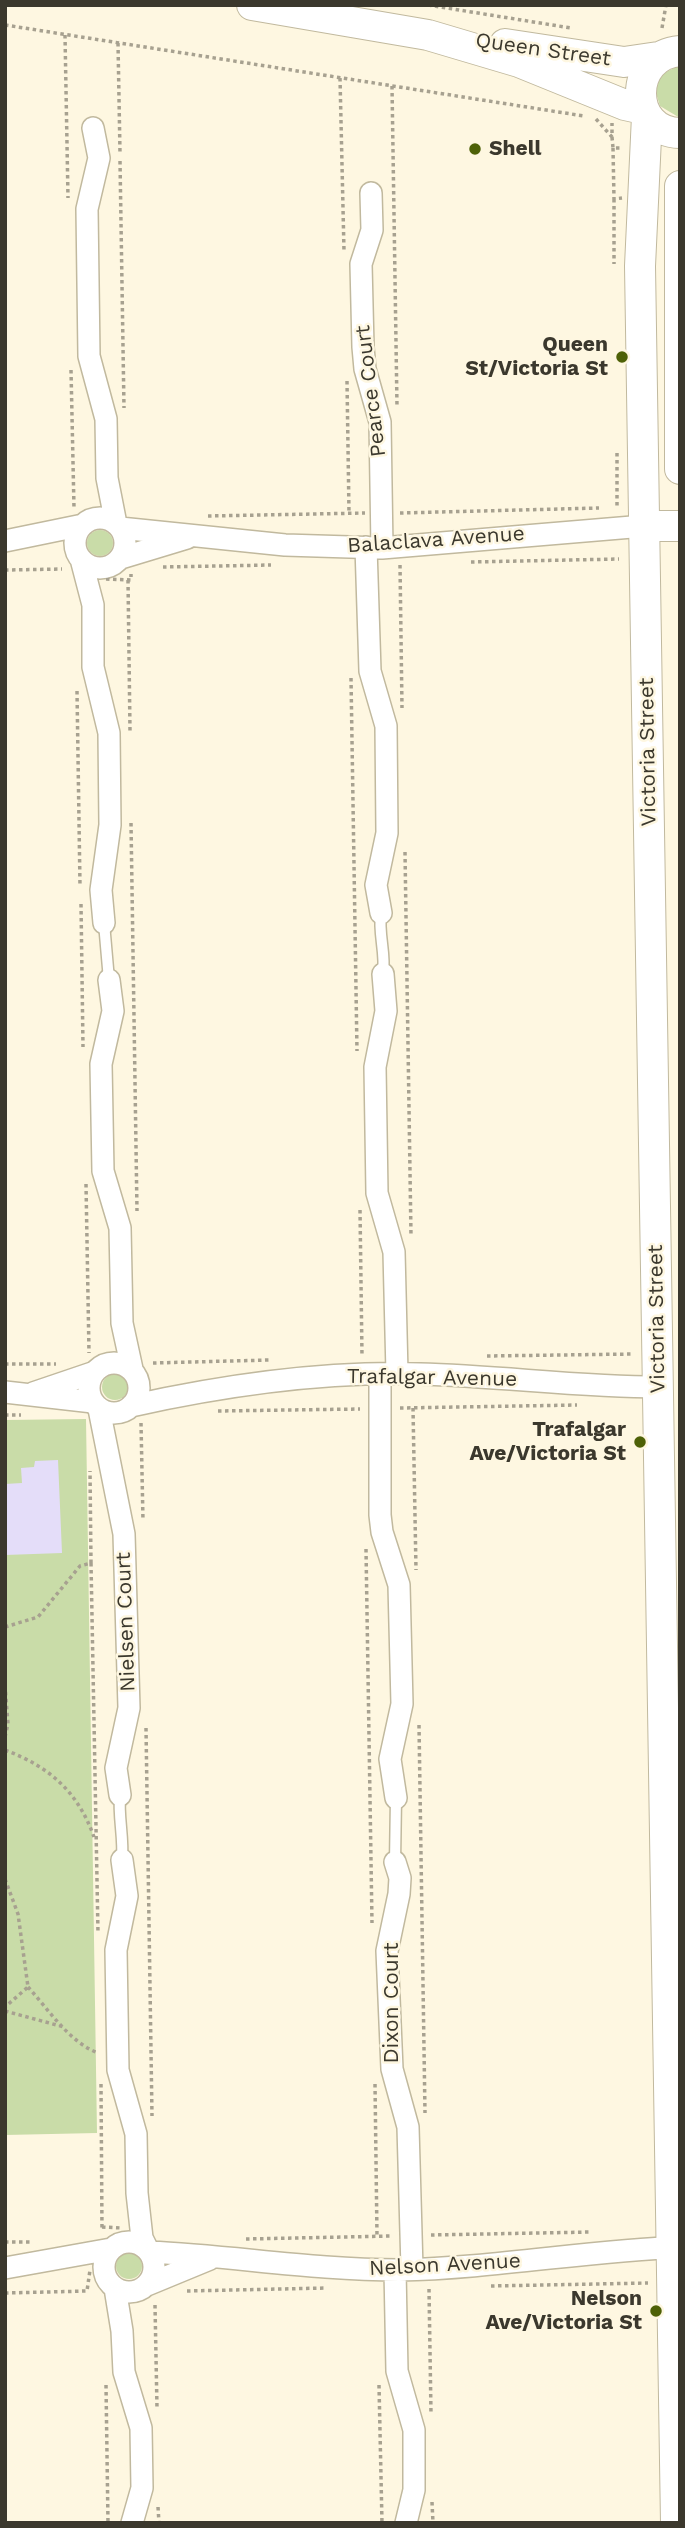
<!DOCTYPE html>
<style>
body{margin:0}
#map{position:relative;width:685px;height:2528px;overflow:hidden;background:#fef7e1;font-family:"Work Sans",sans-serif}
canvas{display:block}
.frame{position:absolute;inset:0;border:7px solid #3b382d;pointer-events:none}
</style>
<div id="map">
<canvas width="685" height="2528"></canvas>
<div class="frame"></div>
</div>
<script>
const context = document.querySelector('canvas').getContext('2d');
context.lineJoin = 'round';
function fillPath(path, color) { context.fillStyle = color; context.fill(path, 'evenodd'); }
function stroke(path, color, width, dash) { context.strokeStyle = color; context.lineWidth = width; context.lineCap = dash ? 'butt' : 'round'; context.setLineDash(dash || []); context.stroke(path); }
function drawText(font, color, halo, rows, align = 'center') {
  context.font = font + ' "Work Sans",sans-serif'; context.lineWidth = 5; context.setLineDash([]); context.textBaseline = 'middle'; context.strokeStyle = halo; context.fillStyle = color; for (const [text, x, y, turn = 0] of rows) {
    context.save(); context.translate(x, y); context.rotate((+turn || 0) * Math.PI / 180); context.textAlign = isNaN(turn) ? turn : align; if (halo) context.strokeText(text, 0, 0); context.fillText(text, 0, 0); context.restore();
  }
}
const green = new Path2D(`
 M680 65V118L660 106 655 90 662 74Z
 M87 543a13 13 0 1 1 26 0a13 13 0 1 1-26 0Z
 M102 1387a13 13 0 1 1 26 0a13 13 0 1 1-26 0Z
 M86 1419 97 2133 5 2135V1420Z
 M116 2266a13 13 0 1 1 26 0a13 13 0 1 1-26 0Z`);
const building = new Path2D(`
 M58 1460 62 1553 5 1555V1484L22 1483 21 1468 34 1467 35 1461Z`);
const path = new Path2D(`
 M428 5 571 28
 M5 25 584 116
 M662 28 666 5
 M65 35 68 198
 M118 43 120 153
 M340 78 344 251
 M392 86 397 406
 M596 119 612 137V123
 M612 137 613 148H622
 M613 148 614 199 622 198
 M120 161 124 408
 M614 199V264
 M71 370 74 508
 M347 381 349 513
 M617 453V508
 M400 513 599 508
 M208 516 365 513
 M471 562 619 559
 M400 565 402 708
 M163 567 271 565
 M5 570 62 569
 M106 579 131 580V574
 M128 580 130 731
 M351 678 357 1051
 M77 691 80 886
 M131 823 137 1211
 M405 852 411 1236
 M81 904 83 1047
 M86 1184 89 1353
 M360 1210 362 1356
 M487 1356 633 1354
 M153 1363 269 1360
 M5 1364H56
 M400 1408 577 1405
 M413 1408 416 1570
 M218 1411 360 1409
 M5 1415H21
 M141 1423 143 1521
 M366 1549 372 1923
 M91 1563 98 1933
 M5 1627 38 1617 80 1566 91 1563 90 1471
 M5 1685 8 1724 5 1737
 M419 1725 425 2113
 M146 1728 152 2116
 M5 1750C50 1767 78 1792 94 1837
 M5 1879 18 1914 28 1987 5 2007
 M28 1987C49 2010 69 2042 98 2053
 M5 2011 64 2027
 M101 2084 102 2230
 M375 2084 377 2236
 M102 2227 122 2228
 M431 2235 591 2232
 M246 2239 392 2236
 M5 2242H31
 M491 2286 648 2283
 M429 2289 431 2414
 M187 2291 326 2288
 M5 2293 87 2291 90 2270
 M155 2305 157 2408
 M106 2385 108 2523
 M379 2385 382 2523
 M432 2502 433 2523
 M158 2507 159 2523`);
const lane = new Path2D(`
 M381 913C378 934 386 953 383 974
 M104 923 109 980
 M120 1795C118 1817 124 1838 122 1860
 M395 1862 396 1798`);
const street = new Path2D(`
 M93 128 99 158 87 209 89 356 106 419 107 478 116 524
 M371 193 372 230 361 264 363 347 365 369 380 422 382 548
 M75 543a25 25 0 1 1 50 0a25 25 0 1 1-50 0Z
 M120 528 285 545 382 548 644 526
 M5 541 83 525
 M366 547 370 671 386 726 387 833 376 885 381 913
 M121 558 187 538
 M81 559 93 605V667L109 733 110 825 101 890 104 923
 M383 974 386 1011 375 1067 377 1193 394 1252 397 1373
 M109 980 113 1011 101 1064 103 1171 120 1228 122 1323 132 1369
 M89 1388a25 25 0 1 1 50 0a25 25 0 1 1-50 0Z
 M380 1374V1515L382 1532 399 1585 402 1704 390 1759 396 1798
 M5 1392 93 1402
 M33 1393 92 1373
 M131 1406C226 1385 323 1371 420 1374 500 1376 579 1387 659 1387
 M99 1409 124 1534 129 1708 116 1768 120 1795
 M122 1860 127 1896 116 1950 118 2070 136 2134 137 2193 142 2238 147 2248
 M395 1862 400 1878 399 1894 387 1951 392 2069 408 2127 412 2269
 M104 2267a25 25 0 1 1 50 0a25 25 0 1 1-50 0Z
 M150 2252C233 2256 315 2270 399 2270 493 2268 586 2251 680 2247
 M5 2268 111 2249
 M395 2270 397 2371 414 2430V2490L406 2523
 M147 2285 210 2259
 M115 2288 122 2331 124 2372 141 2428 142 2488 132 2523`);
const secondary = new Path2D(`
 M252 5 428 35 519 62 625 105 643 109
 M505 44 624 62 658 57
 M680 51C628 55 628 132 680 133
 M647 116 640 266 676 2523
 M680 186V469
 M644 526H680`);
const markers = [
 [475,149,7,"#4e6107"],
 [622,357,7,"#4e6107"],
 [640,1442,7,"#4e6107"],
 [656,2311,7,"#4e6107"]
];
const streetNames = [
 ["Queen Street",543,50,8],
 ["Pearce Court",371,391,-97],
 ["Balaclava Avenue",436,540,-4],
 ["Victoria Street",648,752,-91],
 ["Victoria Street",657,1319,-91],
 ["Trafalgar Avenue",432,1378,1],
 ["Nielsen Court",126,1622,-92],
 ["Dixon Court",392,2003,-90],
 ["Nelson Avenue",445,2265,-3]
];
const poiNames = [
 ["Shell",489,149,"left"],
 ["Queen",608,345],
 ["St/Victoria St",608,369],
 ["Trafalgar",626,1430],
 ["Ave/Victoria St",626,1454],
 ["Nelson",642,2299],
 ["Ave/Victoria St",642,2323]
];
fillPath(green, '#c9dca8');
fillPath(building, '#e4ddf9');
stroke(lane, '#c1b99e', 13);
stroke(street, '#c1b99e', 24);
stroke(secondary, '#c1b99e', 32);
stroke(path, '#a7a190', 3.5, [3.5, 3.5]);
stroke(lane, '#fff', 10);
stroke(street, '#fff', 21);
stroke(secondary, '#fff', 30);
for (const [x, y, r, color] of markers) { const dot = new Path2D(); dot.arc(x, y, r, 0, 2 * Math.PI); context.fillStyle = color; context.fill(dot); stroke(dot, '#fef7e1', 2.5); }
drawText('21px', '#3b382d', '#fef7e1', streetNames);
drawText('bold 21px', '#3b382d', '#fef7e1', poiNames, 'right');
</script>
